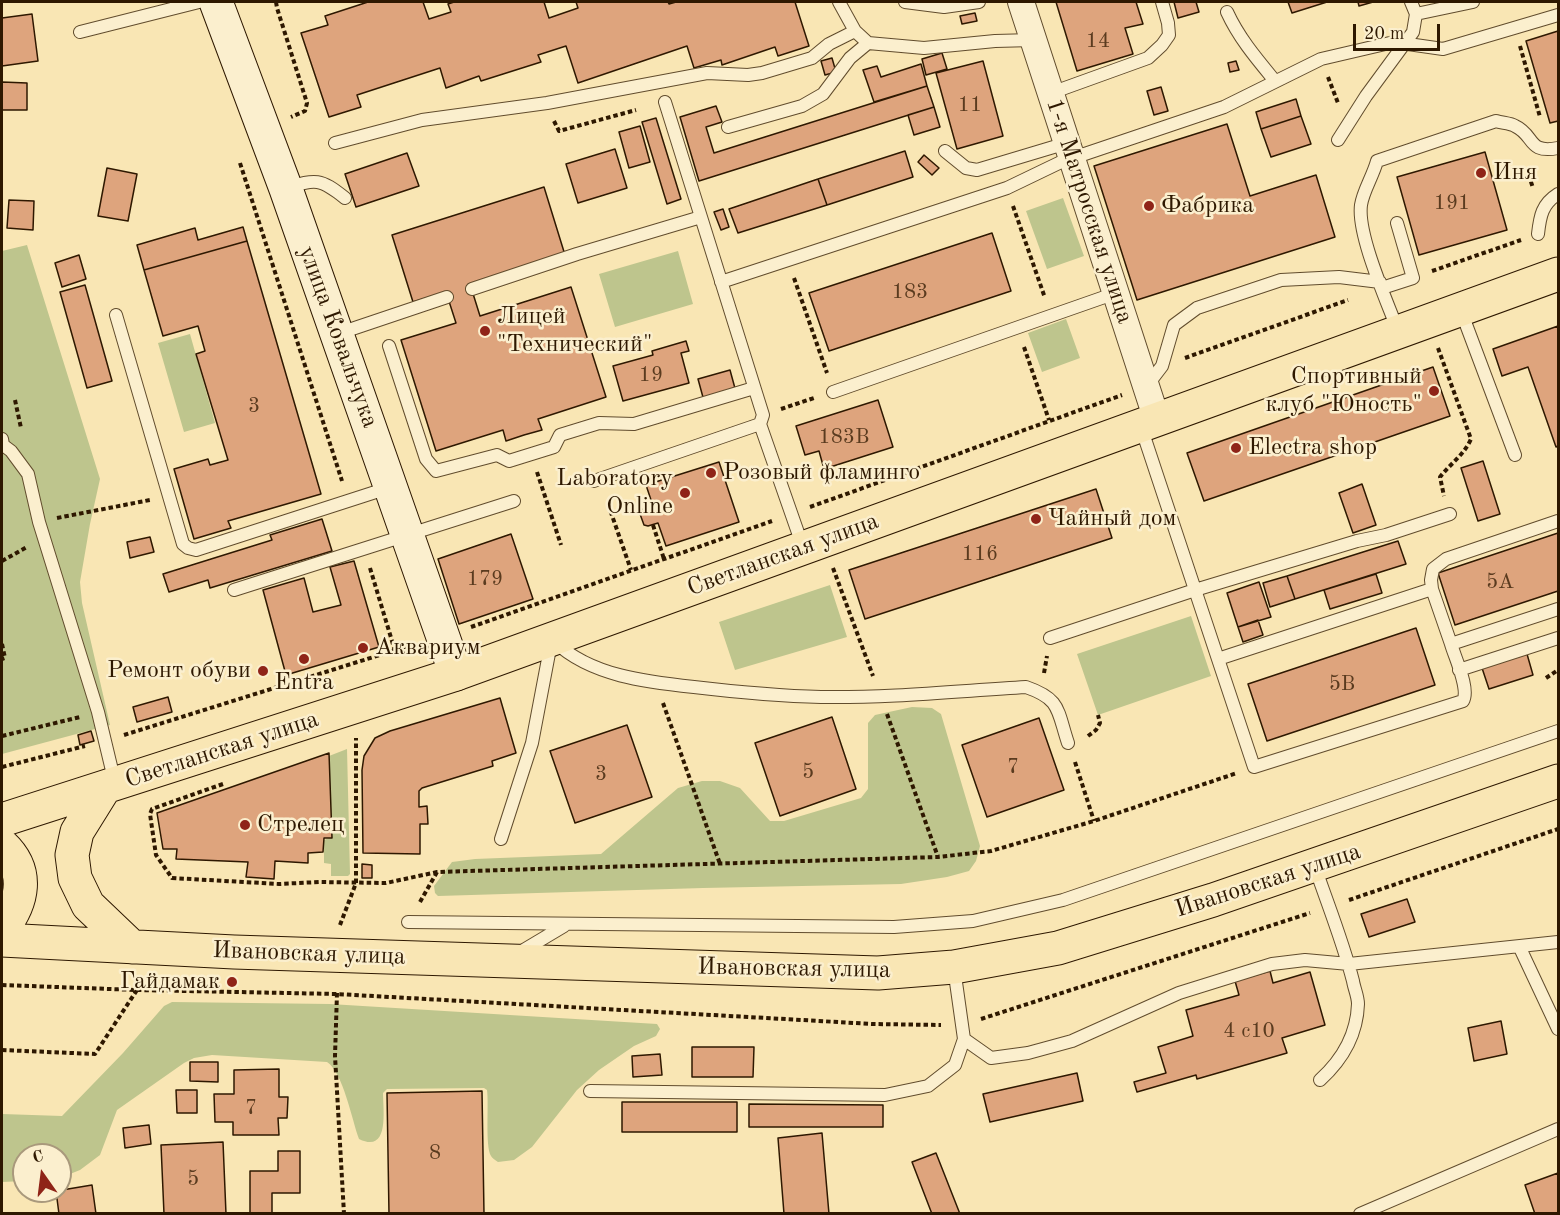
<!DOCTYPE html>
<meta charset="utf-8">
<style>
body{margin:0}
#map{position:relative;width:1560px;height:1215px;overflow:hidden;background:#f9e6b4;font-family:"Old Standard TT",serif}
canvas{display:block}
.frame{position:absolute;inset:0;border:3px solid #2e1800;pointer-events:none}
.north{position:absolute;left:12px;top:1143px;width:60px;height:60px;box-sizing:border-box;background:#fbefce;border:2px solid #a9997c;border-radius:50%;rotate:346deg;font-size:16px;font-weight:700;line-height:24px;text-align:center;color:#2e1800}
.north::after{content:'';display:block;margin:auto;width:21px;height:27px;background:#8f2418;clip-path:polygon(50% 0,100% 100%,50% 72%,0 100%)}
.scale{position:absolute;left:1353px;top:24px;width:87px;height:27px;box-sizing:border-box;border:3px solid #2e1800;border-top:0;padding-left:8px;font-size:18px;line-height:21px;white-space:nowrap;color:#2e1800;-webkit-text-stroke:4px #fbefce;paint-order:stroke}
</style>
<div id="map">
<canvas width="1560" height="1215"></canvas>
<div class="frame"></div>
<div class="north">С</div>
<div class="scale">20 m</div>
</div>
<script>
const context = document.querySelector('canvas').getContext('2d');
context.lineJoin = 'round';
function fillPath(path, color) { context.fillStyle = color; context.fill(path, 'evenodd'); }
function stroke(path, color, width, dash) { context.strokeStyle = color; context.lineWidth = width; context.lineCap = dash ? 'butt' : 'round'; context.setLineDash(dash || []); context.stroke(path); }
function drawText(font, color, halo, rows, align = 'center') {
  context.font = font + ' "Old Standard TT",serif'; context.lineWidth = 5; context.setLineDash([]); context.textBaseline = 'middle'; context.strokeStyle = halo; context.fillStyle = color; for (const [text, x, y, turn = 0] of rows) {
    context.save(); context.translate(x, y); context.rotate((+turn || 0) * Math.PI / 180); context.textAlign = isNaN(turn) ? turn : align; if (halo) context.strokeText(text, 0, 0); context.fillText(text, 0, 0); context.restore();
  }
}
const green = new Path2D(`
 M1063 198 1084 256 1047 269 1026 211Z
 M27 245 100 479 90 524 80 582 82 603 110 725 2 754V251Z
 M678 251 693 304 615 327 599 274Z
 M1066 319 1080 358 1042 372 1028 333Z
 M190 334 215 423 184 432 158 343Z
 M830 585 847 637 735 670 719 622Z
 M1191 616 1211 676 1098 715 1077 654Z
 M912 707 932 708 941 714 980 846 976 861 969 871 947 877 901 884 703 888 438 896 435 893 434 886 452 862 475 859 601 854 678 788 702 781H720L740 788 770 821H784L861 798 868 789V723L875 715Z
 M347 749 350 874 348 876H331V864L324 863V840L332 837 329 756Z
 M172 1002 330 1004 657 1024 660 1029 656 1036 634 1046 599 1070 577 1090 532 1147 514 1160 498 1162C495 1160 492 1158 491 1156 485 1146 489 1105 487 1090L484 1088 387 1089 383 1093C383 1110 390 1154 359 1139 352 1120 343 1072 327 1062L212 1055 194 1058 184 1063 117 1110 100 1155 80 1170 60 1178V1155H24V1181L2 1182V1114L62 1116 123 1053 164 1006Z`);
const building = new Path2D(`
 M368 2H423L429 19 451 12 448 4 454 2H544L549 18 578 8 576 2H668L669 4 676 2H795L809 46 778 56 775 47 722 65 721 60 694 68 687 46 578 83 566 46 538 55 541 62 481 81 479 76 446 88 440 68 357 95 361 107 329 117 301 33 328 25 325 16Z
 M1056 2H1136L1143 24 1125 28 1133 54 1077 71Z
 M1174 2H1196L1199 12 1178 18Z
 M1288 2H1327L1292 13Z
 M1358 2H1373L1359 6Z
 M975 13 977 21 962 24 960 16Z
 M32 14 38 61 2 66V18Z
 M1558 31V121L1550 123 1526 41Z
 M942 53 947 69 926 75 922 59Z
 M832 58 836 72 825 75 821 61Z
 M983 61 1003 136 957 149 936 73Z
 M1236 61 1239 70 1230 72 1228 63Z
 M921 64 927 86 874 102 863 70 877 66 881 77Z
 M2 82 27 83V110H2Z
 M927 86 934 107 699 181 680 117 716 106 722 122 706 127 714 153Z
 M1161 87 1168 111 1154 115 1147 91Z
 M1296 99 1301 116 1261 129 1256 112Z
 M934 107 940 127 914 135 908 115Z
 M1301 116 1311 144 1271 157 1261 129Z
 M656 118 681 199 667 204 642 122Z
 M1227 124 1250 196 1316 175 1335 237 1137 300 1094 166Z
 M640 126 650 162 629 168 619 132Z
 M615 149 627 188 578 203 566 164Z
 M905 151 913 177 827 205 818 179Z
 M1485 152 1507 230 1419 255 1397 177Z
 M407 153 419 186 356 207 345 174Z
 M924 155 939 168 932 175 918 162Z
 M107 168 137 174 128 221 98 216Z
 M818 179 827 205 738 233 729 209Z
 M544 187 565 255 470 284 480 316 571 287 606 397 538 419 542 430 524 435 506 441 503 430 436 451 401 340 456 323 446 292 413 302 392 235Z
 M9 200 34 201 33 230 7 228Z
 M723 209 729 227 721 230 714 212Z
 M243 227 247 241 144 270 137 245 195 228 198 240Z
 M992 233 1011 291 829 351 809 293Z
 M247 241 321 494 228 521 231 528 194 539 174 469 208 459 210 465 228 460 196 354 205 351 198 326 163 336 144 270Z
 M79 255 86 279 62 287 55 263Z
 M85 285 112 381 87 388 60 292Z
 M1558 326V446L1556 447 1528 367 1502 376 1493 349Z
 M686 341 689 351 681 353 689 383 623 401 613 366 653 355 652 351Z
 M1433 367 1450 416 1204 501 1187 453Z
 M730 370 736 392 704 401 698 379Z
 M878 400 893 447 824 469 819 451 805 455 796 426Z
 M1483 461 1500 514 1478 521 1461 468Z
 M719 462 739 522 666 546 658 523 648 526 644 525 640 514 643 509 653 506 646 485Z
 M1362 484 1376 525 1353 533 1339 493Z
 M1096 489 1112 538 865 619 849 570Z
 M322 519 332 551 210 588 208 580 169 592 163 574 272 540 270 535Z
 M1558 533V591L1455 625 1438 573Z
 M511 534 533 599 459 624 438 559Z
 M150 537 154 552 130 558 127 542Z
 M1398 541 1406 564 1295 599 1287 576Z
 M354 561 379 647 286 675 263 590 304 578 313 612 341 605 330 567Z
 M1376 574 1382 593 1330 609 1324 590Z
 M1287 576 1295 599 1270 607 1263 583Z
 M1259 582 1271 617 1238 627 1227 593Z
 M1258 620 1263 635 1243 642 1238 627Z
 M1416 628 1435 685 1267 741 1248 684Z
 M1527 654 1533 675 1489 689 1482 668Z
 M168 697 172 712 137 722 133 707Z
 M500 698 516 753 492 761 493 766 422 788 419 791V807L427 806 428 824H420V854L363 853 362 770 364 756 375 738 390 731Z
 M832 717 856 789 780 816 755 743Z
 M1039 718 1064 790 987 817 962 745Z
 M627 725 652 797 575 823 550 751Z
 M91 731 94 741 80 745 78 735Z
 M329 753 332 838H324L323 852 308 853V863L275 861 274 879 246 877 248 862 176 859 177 849H163L157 813Z
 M362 864 372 865V878H362Z
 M1407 899 1415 922 1369 937 1361 914Z
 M1270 971 1273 983 1310 972 1325 1025 1282 1038 1287 1053 1197 1079 1196 1075 1137 1092 1134 1082 1166 1073 1158 1047 1193 1036 1186 1010 1239 995 1235 981Z
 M1501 1021 1507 1054 1474 1061 1468 1028Z
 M692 1047H754L753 1077H692Z
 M660 1054 662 1075 633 1077 632 1056Z
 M190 1062H218V1082L190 1081Z
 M279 1069V1097H288L287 1118H278L279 1135H233V1122H215L214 1094H234V1070Z
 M1077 1073 1083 1101 990 1122 983 1094Z
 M176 1090H197V1113H177Z
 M482 1091 484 1214H389L387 1093Z
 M622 1102H737V1132H622Z
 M749 1104 883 1105V1127H749Z
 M149 1125 151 1144 125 1148 123 1128Z
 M822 1133 829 1214H784L778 1138Z
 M223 1142 226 1214H164L161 1145Z
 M278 1151H300V1193H272V1214H250V1171H278Z
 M936 1153 960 1214H932L912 1162Z
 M1558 1173V1214H1535L1525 1185Z
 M92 1185 96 1214H59L56 1191Z`);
const path = new Path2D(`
 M276 2 277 8 307 103 305 111 291 117
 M1520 46 1540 117
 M1328 77 1338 103
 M554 121 559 131 636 110
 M240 163 342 481
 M1530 167 1529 176 1533 188
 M1013 206 1045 298
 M1432 271 1521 240
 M794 278 827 373
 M1024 347 1049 420
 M1438 348 1471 439C1464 455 1451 463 1440 477L1444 496
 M1185 358 1348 300
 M15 400 21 428
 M781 409 814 398
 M537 472 561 545
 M608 504 631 570
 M810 507 1122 395
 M57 518 150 500
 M653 525 664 559
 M2 561 27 547
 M370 568 395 651
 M833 568 873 676
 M471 627 772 521
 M2 644 5 658 2 659
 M1044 673 1047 656
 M1546 678 1558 670
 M663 703 720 864
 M887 714 938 857
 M124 735 415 644
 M2 736 80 717
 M1088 736 1096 730 1100 723 1098 715
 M1075 762 1094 821
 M2 767 85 746
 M223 784 152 809 150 814 156 855 172 878 279 884 319 882 386 883 437 872 938 857 991 851 1094 821 1237 773
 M1349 900 1558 829
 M420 902 437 872
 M340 925 356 883V738
 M2 985 137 990 337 994 873 1024 941 1025
 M337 993 335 1056 344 1214
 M981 1019 1310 913
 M2 1050 95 1054 137 990`);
const service = new Path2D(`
 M839 2 855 31 868 43 924 48 995 41 1033 40
 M905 2 944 7 979 2
 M1227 12C1239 38 1256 58 1275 81
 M1416 14 1473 2
 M80 32 199 2
 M1051 93 1148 58 1162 45 1169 35 1168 23 1162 2
 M665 102 763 415 760 424 803 547
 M728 127 802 106 823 94 850 58 868 43
 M1338 140 1366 96 1413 32 1416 14 1411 2
 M335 143 422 120 547 103 707 73 748 75 762 73 812 58 829 44 855 31
 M945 151 966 168 977 170 1067 143
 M287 188C316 179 320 178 345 198
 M1538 234C1540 216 1542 204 1558 194
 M721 282 1007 188 1061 162 1224 107 1321 59 1394 42 1443 49 1558 15
 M1382 288 1413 278 1397 223
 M472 289 577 254 701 217
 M1461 311 1515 455
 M116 315 183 544 188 548 196 550 388 488
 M1398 331C1387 301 1357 235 1361 205 1363 191 1373 176 1377 161L1496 121C1502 123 1510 123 1515 126 1535 135 1527 154 1558 148
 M337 334 447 297
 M389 346 426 459 436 471 497 455 509 461 554 447 560 435 599 423 634 424 754 388
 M1146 387 1162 366 1174 325 1197 308 1281 280 1339 277 1380 282
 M833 392 1116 293
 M1141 427 1218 659 1432 589 1451 644 1558 609
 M2 439 3 445 11 451 28 474 39 522 98 712 115 783
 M594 481 760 424
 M1432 589 1431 580 1433 569 1446 559 1558 521
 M234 590 514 501
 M1050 638 1195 590 1357 541 1386 535 1450 514
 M555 642C591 676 647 682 694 687 737 692 779 696 821 697 889 698 958 691 1026 687 1061 699 1057 710 1068 743
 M1218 659 1254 767 1463 701C1470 689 1455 658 1451 644
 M1459 670 1558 638
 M501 839 532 743 551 643
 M1315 867C1328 905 1343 942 1353 981 1354 988 1358 996 1358 1004 1357 1034 1342 1060 1320 1080
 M408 922 894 927 973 921 1063 900 1558 731
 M1520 948 1558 1029
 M517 954 564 926
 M954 968 964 1039
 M590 1091 885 1095 928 1086 955 1065 964 1039 991 1058 1028 1053 1072 1041 1179 993 1272 964 1305 960 1349 964 1558 942
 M1360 1214 1558 1129`);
const minor = new Path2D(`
 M1021 2 1157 420`);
const secondary = new Path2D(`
 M216 2 286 189 456 674`);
const primary = new Path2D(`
 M105 787 77 832 72 855 75 878 88 905 132 947
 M2 820 456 674 1558 274
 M2 845C30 871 23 902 2 929
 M2 940 234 952 878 973 954 967 1058 948 1213 900 1558 781`);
const markers = [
 [1481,173,6,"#8f2418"],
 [1149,206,6,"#8f2418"],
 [485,331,6,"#8f2418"],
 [1434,391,6,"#8f2418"],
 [1236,448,6,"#8f2418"],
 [711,473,6,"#8f2418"],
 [685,493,6,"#8f2418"],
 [1036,519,6,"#8f2418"],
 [363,648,6,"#8f2418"],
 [304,659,6,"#8f2418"],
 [263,671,6,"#8f2418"],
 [245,825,6,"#8f2418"],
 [232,982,6,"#8f2418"]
];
const numberNames = [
 ["14",1098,41],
 ["11",970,105],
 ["191",1452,203],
 ["183",910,292],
 ["19",651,375],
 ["3",254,406],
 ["183В",844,437],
 ["116",980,554],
 ["179",485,579],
 ["5А",1500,582],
 ["5В",1342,684],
 ["7",1013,767],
 ["5",808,772],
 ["3",601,774],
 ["4 с10",1249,1031],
 ["7",251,1108],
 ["8",435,1153],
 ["5",193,1179]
];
const poiNames = [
 ["Иня",1493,173],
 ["Фабрика",1161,206],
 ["Лицей",497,317],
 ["\"Технический\"",497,345],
 ["Спортивный",1422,377,"right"],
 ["клуб \"Юность\"",1422,405,"right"],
 ["Electra shop",1248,448],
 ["Розовый фламинго",723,473],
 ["Laboratory",673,479,"right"],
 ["Online",673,507,"right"],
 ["Чайный дом",1048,519],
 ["Аквариум",375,648],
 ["Ремонт обуви",251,671,"right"],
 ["Entra",304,683,"center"],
 ["Стрелец",257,825],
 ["Гайдамак",220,982,"right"]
];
const streetNames = [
 ["1-я Матросская улица",1089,211,72],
 ["улица Ковальчука",338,337,70],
 ["Светланская улица",783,555,-20],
 ["Светланская улица",222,750,-18],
 ["Ивановская улица",1268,881,-18],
 ["Ивановская улица",309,954,2],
 ["Ивановская улица",794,969,1]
];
fillPath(green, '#bec58d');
fillPath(building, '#dea47d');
stroke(building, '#2e1800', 1.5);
stroke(service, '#614c2d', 14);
stroke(minor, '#614c2d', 28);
stroke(secondary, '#2e1800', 35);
stroke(primary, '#2e1800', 35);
stroke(path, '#2e1800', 4, [4.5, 3]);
stroke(service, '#fbefce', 12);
stroke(minor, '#fbefce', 26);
stroke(secondary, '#fbefce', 33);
stroke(primary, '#f9e6b4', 33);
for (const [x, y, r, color] of markers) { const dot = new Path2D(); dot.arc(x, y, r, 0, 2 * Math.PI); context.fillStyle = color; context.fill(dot); stroke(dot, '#fbefce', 2); }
drawText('21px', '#5a3b1f', null, numberNames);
drawText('24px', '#2e1800', '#fbefce', poiNames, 'left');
drawText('24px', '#2e1800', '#fbefce', streetNames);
</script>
